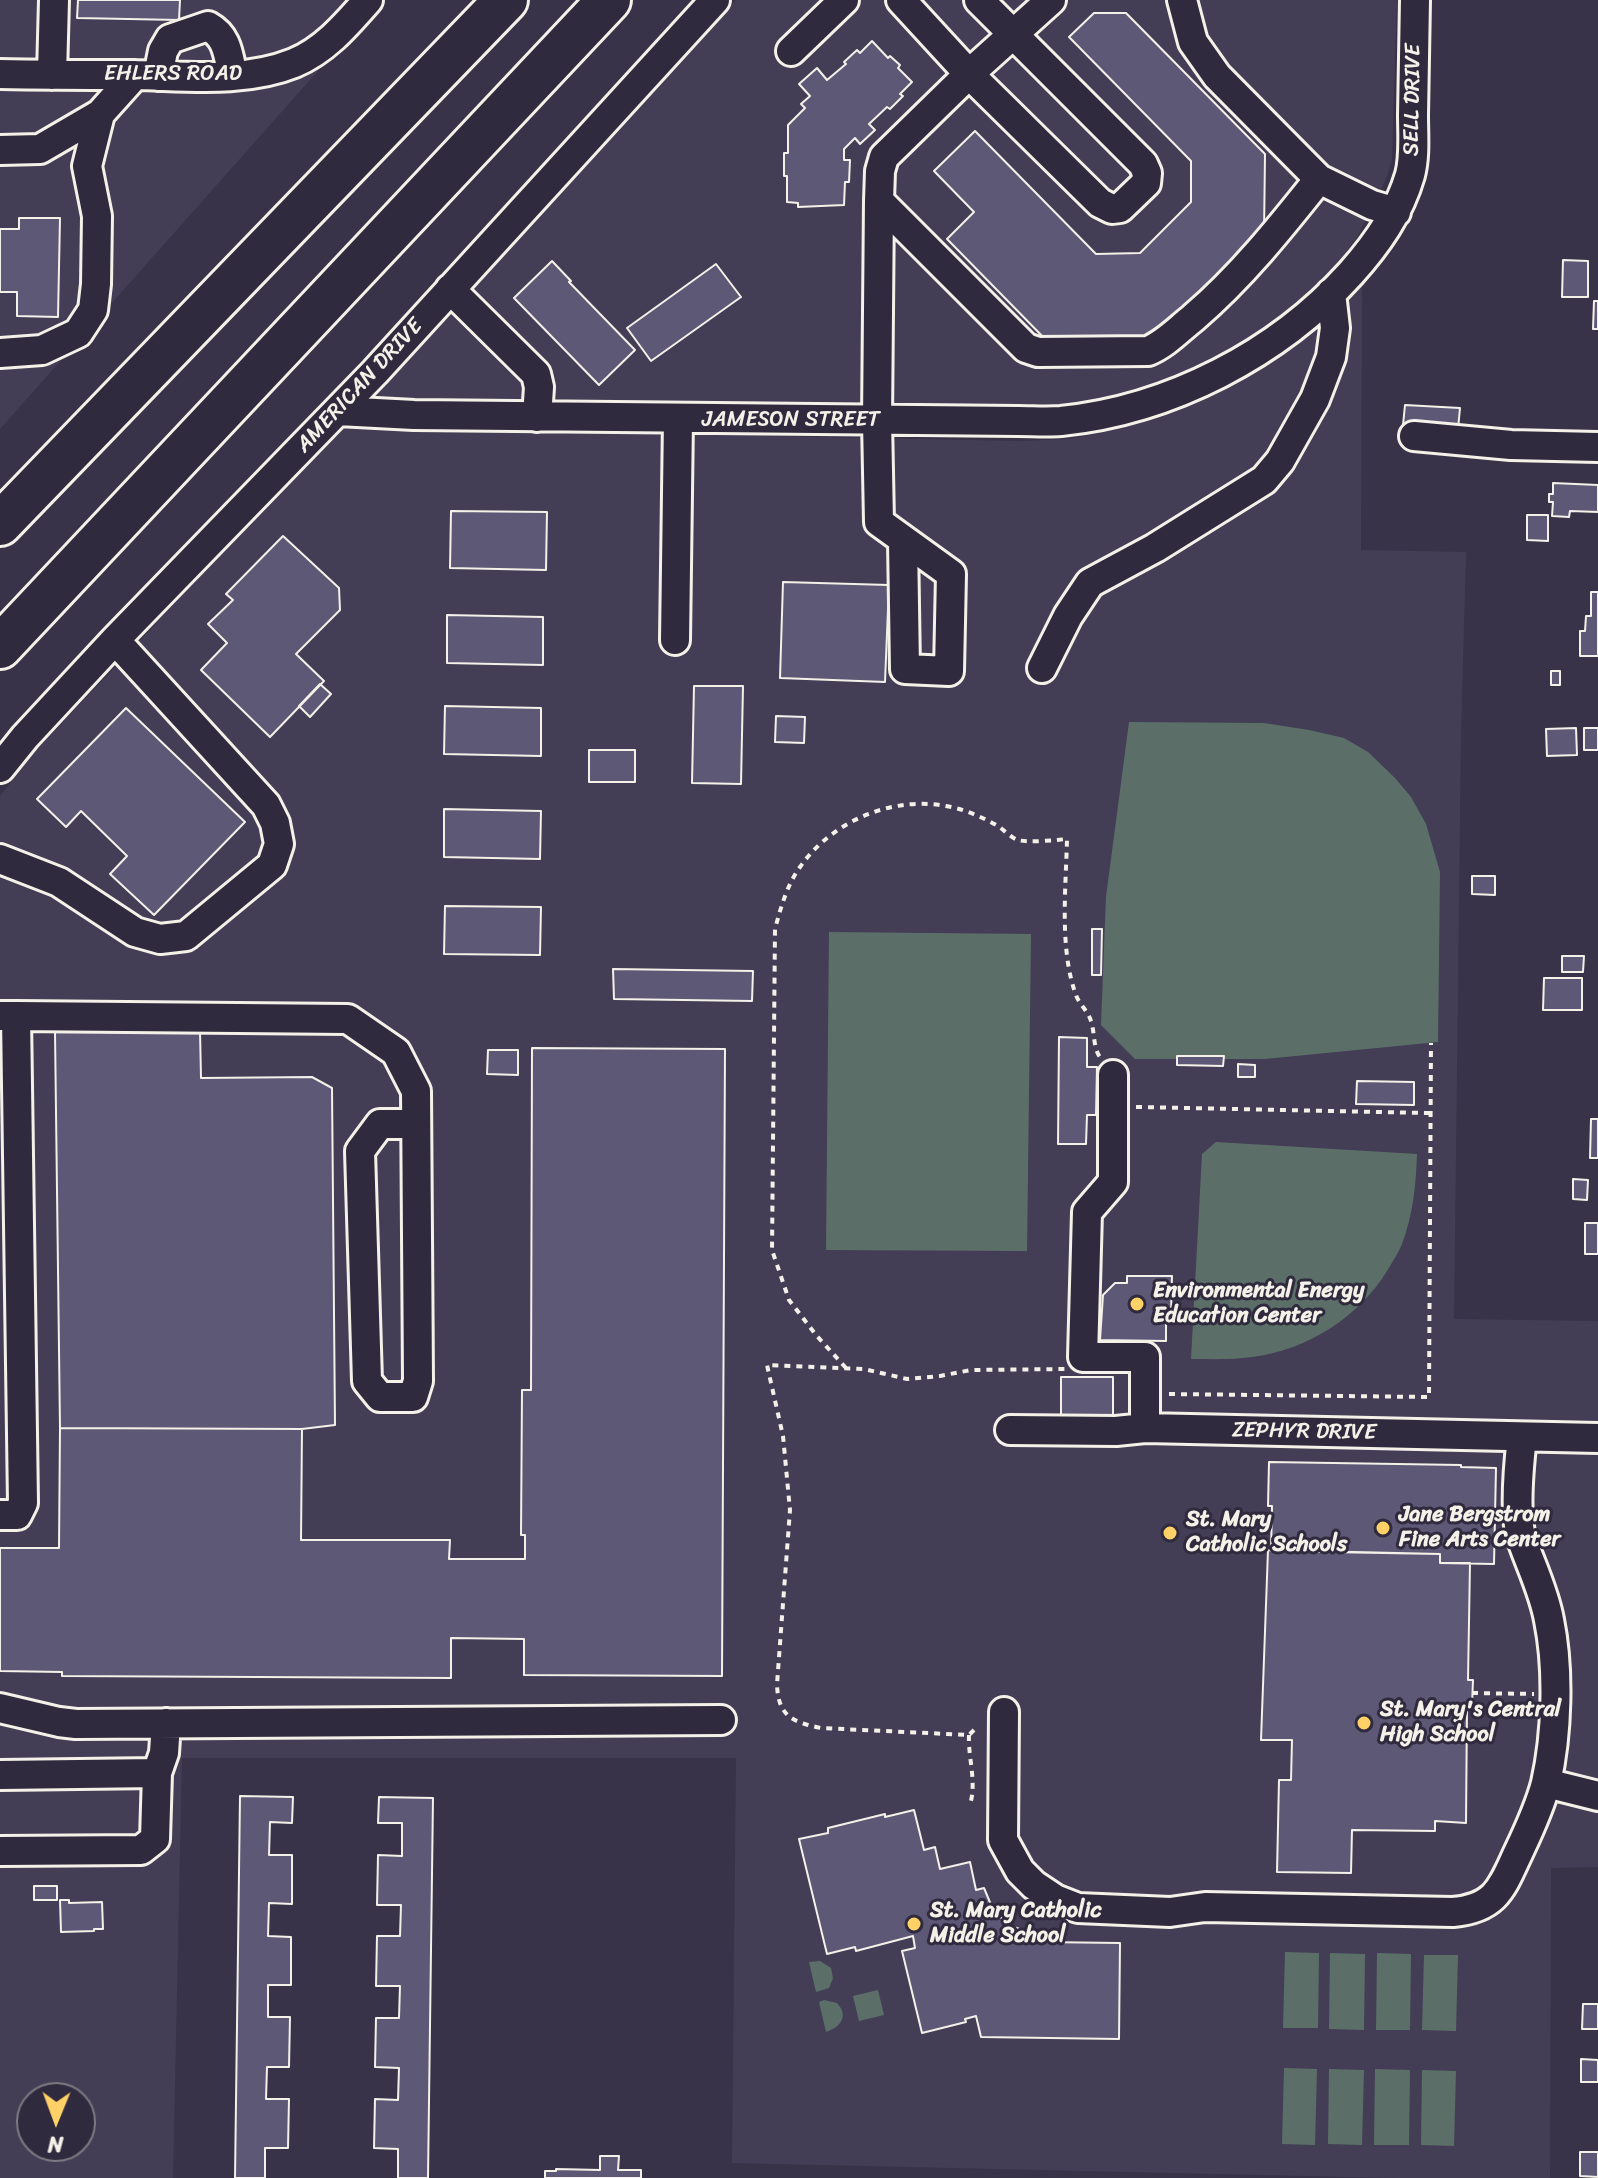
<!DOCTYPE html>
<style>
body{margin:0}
#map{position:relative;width:1598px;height:2178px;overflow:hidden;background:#383348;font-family:Sriracha,sans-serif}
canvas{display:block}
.north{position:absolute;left:16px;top:2082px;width:80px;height:80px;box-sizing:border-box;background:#2f2a3d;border:2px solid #7e7a81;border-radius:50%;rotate:181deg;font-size:22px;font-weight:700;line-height:32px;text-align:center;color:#f4f1e8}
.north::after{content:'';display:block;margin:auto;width:28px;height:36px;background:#ffd166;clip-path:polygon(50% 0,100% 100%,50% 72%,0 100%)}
</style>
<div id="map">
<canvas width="1598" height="2178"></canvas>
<div class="north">N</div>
</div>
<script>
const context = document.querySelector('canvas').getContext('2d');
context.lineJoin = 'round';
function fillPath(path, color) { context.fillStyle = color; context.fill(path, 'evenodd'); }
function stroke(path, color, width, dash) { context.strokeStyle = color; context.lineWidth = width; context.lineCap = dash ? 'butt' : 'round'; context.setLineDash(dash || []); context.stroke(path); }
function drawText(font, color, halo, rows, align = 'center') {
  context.font = font + ' Sriracha,sans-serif'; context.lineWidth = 6; context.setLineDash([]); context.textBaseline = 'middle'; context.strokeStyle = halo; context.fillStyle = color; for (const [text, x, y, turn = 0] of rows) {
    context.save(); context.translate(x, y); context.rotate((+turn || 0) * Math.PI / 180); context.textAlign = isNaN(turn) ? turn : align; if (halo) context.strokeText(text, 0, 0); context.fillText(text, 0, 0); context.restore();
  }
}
const built = new Path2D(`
 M0 0H381L0 429Z
 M736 0H1397L1392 160 1386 179 1357 237 1336 266 1289 310 1239 345 1178 375 1122 395 1061 410 765 409 766 436 1020 441 1068 439 1106 432 1157 416 1225 388 1267 362 1311 329 1362 282 1361 550 1466 552 1461 733 1454 1319 1598 1321V1867L1551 1868 1550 2178H1394L732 2163 736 1758H182L173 2178H0V796L32 755 436 326ZM32 2098H80V2146H32Z`);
const green = new Path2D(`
 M1129 722 1264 723 1309 730 1344 738 1368 752 1395 778 1411 797 1426 824 1440 872 1438 1042 1265 1059H1135L1101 1025 1106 897Z
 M829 932 1031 934 1027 1251 826 1250Z
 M1216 1142 1417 1154C1416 1185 1413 1215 1402 1244 1398 1254 1392 1262 1387 1271 1358 1318 1307 1350 1252 1357 1232 1360 1211 1359 1191 1359L1202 1154Z
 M1285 1952 1319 1953 1318 2028H1283Z
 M1330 1953 1365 1954 1364 2030 1329 2029Z
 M1377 1953 1411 1954 1410 2030H1376Z
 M1424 1955H1458L1456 2031 1422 2030Z
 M820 1961 831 1968 833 1978 829 1988 816 1992 809 1962Z
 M878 1990 884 2015 859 2021 853 1996Z
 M824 2000 837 2003C849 2016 841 2027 826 2032L819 2002Z
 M1284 2068 1317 2069 1315 2145 1282 2144Z
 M1329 2069 1364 2070 1362 2145 1328 2144Z
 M1375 2069 1410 2070 1409 2145H1374Z
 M1422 2070 1456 2071 1454 2146 1421 2145Z`);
const building = new Path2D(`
 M78 0H180L179 20 77 18Z
 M1094 13H1126L1265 154 1264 235 1153 345 1049 343 947 239 974 212 934 171 975 131 1096 254 1140 253 1191 202V161L1069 37Z
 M872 41 888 58 890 56 900 65 898 68 912 82 900 94 903 96 890 109 887 107 869 124 875 130 860 144 855 138 844 149V160H850L849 182H845L844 205 798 207V203L787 202V176H784V153H788V125L805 108 801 104 810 96 799 84 817 68 827 80 846 64 844 62 857 50 860 53Z
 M19 218H60L58 317 17 316V292H0V229H19Z
 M1563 260 1588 261V297H1562Z
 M552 261 571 281 569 282 635 350 599 385 514 298Z
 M716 264 741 297 651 361 627 328Z
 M1594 301H1598V329H1593Z
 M1405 405 1460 408 1458 429 1403 425Z
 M1553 483 1598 485V512L1570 511 1569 517 1552 516 1553 502H1549V494H1553Z
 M451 511 547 512 546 570 450 568Z
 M1527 515H1548V541L1527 540Z
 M283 536 339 588 340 610 296 654 324 681 270 737 201 670 227 643 208 624 233 600 226 594Z
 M783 582 889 585 885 682 780 678Z
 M1591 592H1598V656H1580V631H1585L1586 616H1591Z
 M447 615 543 617V665L447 663Z
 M1551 671H1560V685H1551Z
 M320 684 331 694 310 717 299 706Z
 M694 686H743L741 784 692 783Z
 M445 706 541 708V756L444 754Z
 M126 708 245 822 154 915 110 874 127 856 81 811 66 827 37 799Z
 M776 716 805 717 804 743 775 742Z
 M1576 728 1577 755 1547 756 1546 729Z
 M1584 728H1598V750H1584Z
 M589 750H635V782H589Z
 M444 809 541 811 540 859 444 857Z
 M1472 876H1495V895L1472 894Z
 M445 906 541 907 540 955 444 954Z
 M1092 929H1102L1101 975H1092Z
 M1562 956H1584L1583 972H1562Z
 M613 969 753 971 752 1001 614 999Z
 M1544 978H1582V1010H1543Z
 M200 1031 201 1078 312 1077 332 1088 335 1425 302 1429 60 1428 55 1032Z
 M1059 1037 1087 1038V1067H1097L1096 1115H1087L1086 1144H1058Z
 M532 1048 725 1049 722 1676 524 1675V1639L451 1638V1678L62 1676V1672L0 1671V1548H59L60 1428 302 1429 301 1540H450L449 1559H525V1535H521L522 1390H531Z
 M488 1050H518V1075L487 1074Z
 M1177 1056H1224L1223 1066 1177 1065Z
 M1238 1064 1255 1065V1077H1238Z
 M1357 1081 1414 1082V1105L1356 1104Z
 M1591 1119H1598V1158H1590Z
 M1573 1179 1588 1180 1587 1200 1573 1199Z
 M1585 1223H1598V1254H1585Z
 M1127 1276H1172L1171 1315H1166V1341L1100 1340 1103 1295 1115 1283H1127Z
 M1061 1377H1113V1420L1061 1419Z
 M1269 1462 1461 1465V1467L1496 1468 1494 1564 1440 1563V1554L1271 1551 1272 1506H1268Z
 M1268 1550 1440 1554V1563H1470L1468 1680H1473L1472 1706H1467L1466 1823 1435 1821V1831L1352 1830 1351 1873 1277 1872 1279 1780H1291L1292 1740H1261Z
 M240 1796 293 1797 292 1823 270 1822 269 1855H292V1904L269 1903 268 1936 291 1937V1985H268V2017H290L289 2067H267L266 2099H289L288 2148H265V2178H235Z
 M379 1797 433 1798 428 2178H398V2149L374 2148 375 2099 398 2100 399 2068 375 2067 376 2018H399L400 1986H376L377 1936H400L401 1905H377L378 1855 402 1856V1823H378Z
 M914 1810 924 1850 935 1847 940 1869 970 1862 976 1890 984 1888 994 1912 1011 1926 1034 1934H1042V1942L1120 1943 1119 2039 981 2037 976 2016 965 2019 966 2022 922 2033 902 1951 915 1948 913 1936 856 1951 855 1947 827 1954 799 1839 828 1833V1828L885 1814V1817Z
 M34 1886H57V1900H34Z
 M60 1900H69V1903L102 1902 103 1929H94V1931L61 1932Z
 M1583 2004H1598V2029H1582Z
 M1581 2059 1598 2060V2082H1581Z
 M1580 2152H1598V2177L1580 2176Z
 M600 2156H619L618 2170H641V2178H545V2171H556V2169L600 2170Z`);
const path = new Path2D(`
 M1136 1107 1430 1113
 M846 1368 816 1335 789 1300 772 1250 775 929C781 907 787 885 800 867 832 821 892 796 946 806 964 809 982 817 998 826 1004 830 1011 838 1018 840 1027 843 1056 840 1067 839 1066 887 1059 949 1076 995 1079 1004 1088 1011 1091 1021 1095 1033 1093 1048 1100 1057
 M1169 1394 1429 1397 1431 1043
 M1472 1693 1534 1694
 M974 1730 969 1735 821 1728C792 1722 778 1716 777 1684L790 1510 783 1436 767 1365 864 1369 907 1379 940 1376 971 1370 1065 1369
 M969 1735C968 1757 976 1779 971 1801`);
const minor = new Path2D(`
 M901 0 969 74 1051 0
 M1182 0 1193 42 1217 76 1319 179 1372 205 1396 212
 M791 51 844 0
 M0 74C45 75 90 75 135 75 187 76 245 83 294 63 325 50 346 25 368 0
 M52 75 54 0
 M158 76 163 51 170 39 208 26C228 37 228 55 233 76
 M0 150 40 149 100 114 135 75
 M879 201 1026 348 1038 352 1148 351C1165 344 1178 330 1193 318 1241 277 1280 228 1319 179
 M450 289 536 374 539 387 537 417
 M0 353 42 350 78 333 93 310 96 284 97 216 87 166 100 114
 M338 411 414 415 1018 421C1032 421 1047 422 1061 421 1170 410 1278 354 1351 273 1377 244 1399 213 1410 175 1415 157 1413 134 1413 115 1414 77 1414 38 1415 0
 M1414 436 1511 445 1598 447
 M903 541 905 669 949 671 951 574 879 522 877 421 879 201 880 171 884 157 969 74 1100 203 1112 209 1120 208 1146 183 1147 173 1143 164 979 0
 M675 640 678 419
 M1042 668 1068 616 1090 583 1155 548 1264 480 1280 461 1315 399 1331 357 1335 328 1331 293
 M0 768 25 737 115 640 375 372 715 0
 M0 859 59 882 135 932 160 939 186 936 272 865 279 844 275 823 266 805 115 640
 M0 1016H16L23 1503 17 1515H0
 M16 1016 348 1019 396 1052 416 1091 418 1381 413 1397H380L367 1381 360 1151 380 1124H416
 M1113 1075V1182L1087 1212 1083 1357H1145V1428
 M1010 1430 1116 1431 1145 1428 1598 1438
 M0 1708 59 1722 76 1724 721 1720
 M1004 1712 1003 1840 1020 1871 1034 1885 1055 1899 1078 1908 1170 1912 1205 1907 1453 1912C1497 1908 1502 1887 1519 1851 1529 1830 1540 1806 1546 1783 1557 1734 1559 1669 1549 1620 1544 1592 1531 1566 1522 1540 1514 1516 1519 1463 1522 1437
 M0 1775 157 1773
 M1546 1783 1598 1796
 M0 1851 141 1850 155 1839 157 1773 164 1753 166 1723`);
const highway = new Path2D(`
 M0 524 506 0
 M0 647 609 0`);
const markers = [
 [1137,1304,8,"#ffd166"],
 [1383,1528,8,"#ffd166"],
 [1170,1533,8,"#ffd166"],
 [1364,1723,8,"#ffd166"],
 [914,1924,8,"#ffd166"]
];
const streetNames = [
 ["EHLERS ROAD",173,74],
 ["SELL DRIVE",1413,100,-89],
 ["AMERICAN DRIVE",360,386,-47],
 ["JAMESON STREET",791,420],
 ["ZEPHYR DRIVE",1304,1432,1]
];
const poiNames = [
 ["Environmental Energy",1153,1291],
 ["Education Center",1153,1316],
 ["Jane Bergstrom",1399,1515],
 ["Fine Arts Center",1399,1540],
 ["St. Mary",1186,1520],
 ["Catholic Schools",1186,1545],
 ["St. Mary's Central",1380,1710],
 ["High School",1380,1735],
 ["St. Mary Catholic",930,1911],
 ["Middle School",930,1936]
];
fillPath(built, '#433e56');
fillPath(green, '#5b6f68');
fillPath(building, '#5d5876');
stroke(building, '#f4f1e8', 2);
stroke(minor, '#f4f1e8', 34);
stroke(highway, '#f4f1e8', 48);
stroke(path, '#f4f1e8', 4, [6, 6]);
stroke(minor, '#2f2a3d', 28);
stroke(highway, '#2f2a3d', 42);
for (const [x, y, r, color] of markers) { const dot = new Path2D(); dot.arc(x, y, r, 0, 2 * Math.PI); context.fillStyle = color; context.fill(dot); stroke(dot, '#2f2a3d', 3); }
drawText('22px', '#f4f1e8', '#2f2a3d', streetNames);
drawText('bold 22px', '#f4f1e8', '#2f2a3d', poiNames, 'left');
</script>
